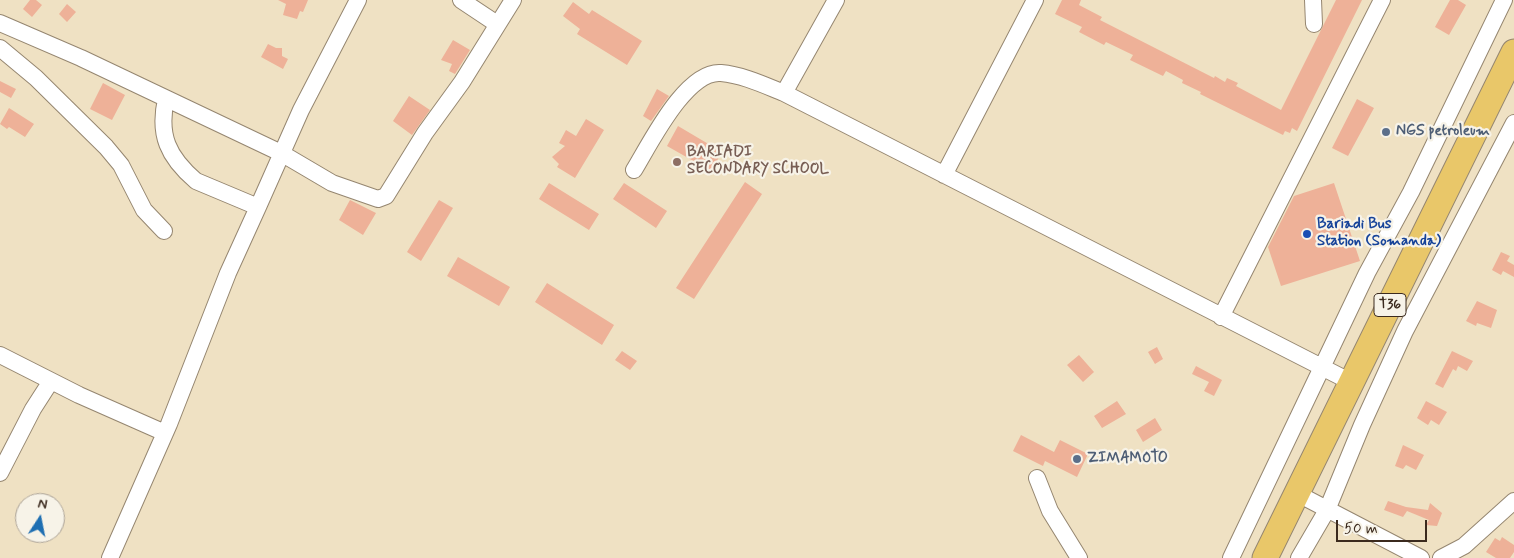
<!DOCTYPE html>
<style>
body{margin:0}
#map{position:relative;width:1514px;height:558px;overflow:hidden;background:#efe1c3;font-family:Mynerve,sans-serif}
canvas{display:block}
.north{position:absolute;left:15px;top:493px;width:50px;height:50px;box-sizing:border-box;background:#f7f3e8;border:1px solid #aca397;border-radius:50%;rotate:11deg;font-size:14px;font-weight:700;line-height:20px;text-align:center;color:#3b2a1e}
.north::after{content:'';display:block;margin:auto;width:18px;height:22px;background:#1f6fb2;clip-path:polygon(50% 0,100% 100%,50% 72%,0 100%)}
.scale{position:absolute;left:1336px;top:520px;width:91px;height:22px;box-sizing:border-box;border:2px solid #3b2a1e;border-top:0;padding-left:6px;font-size:15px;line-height:18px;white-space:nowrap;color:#3b2a1e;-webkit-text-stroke:4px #f7f3e8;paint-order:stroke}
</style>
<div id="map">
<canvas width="1514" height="558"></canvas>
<div class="north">N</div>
<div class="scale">50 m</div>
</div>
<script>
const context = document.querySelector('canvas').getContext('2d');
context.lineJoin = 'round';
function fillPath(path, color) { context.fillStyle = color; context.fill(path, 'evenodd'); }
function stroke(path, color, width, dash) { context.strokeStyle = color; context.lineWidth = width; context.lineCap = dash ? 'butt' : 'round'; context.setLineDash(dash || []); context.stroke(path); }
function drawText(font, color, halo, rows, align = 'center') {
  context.font = font + ' Mynerve,sans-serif'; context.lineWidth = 4.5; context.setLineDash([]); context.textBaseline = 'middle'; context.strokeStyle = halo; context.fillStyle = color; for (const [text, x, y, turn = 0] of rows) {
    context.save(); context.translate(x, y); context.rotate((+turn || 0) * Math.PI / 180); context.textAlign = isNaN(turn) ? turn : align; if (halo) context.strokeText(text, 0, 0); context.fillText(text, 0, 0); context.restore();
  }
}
const building = new Path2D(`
 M30 0H36L42 5 32 17 23 9Z
 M278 0H308L303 12 300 11 297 19 283 15 286 4Z
 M1062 0H1081L1079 5 1102 17 1100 20 1214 78 1215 76 1225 82 1227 78 1238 83 1236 86 1281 110 1336 0H1362L1297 131 1292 128 1290 133 1285 131 1283 135 1200 94 1201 92 1182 83 1183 80 1166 71 1163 76 1130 60 1133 55 1106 42 1104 45 1079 32 1082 27 1055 14Z
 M1450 0H1458L1466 5 1449 35 1435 27Z
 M573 2 589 14 592 10 642 41 627 65 577 34 580 29 563 16Z
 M67 4 76 12 67 22 59 14Z
 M453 40 470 50 455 74 449 71 452 64 441 60Z
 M268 44 276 48H282V56L288 59 283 69 261 57Z
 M0 81 16 89 11 98 0 92Z
 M103 83 125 95 112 120 90 109Z
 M657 89 669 96 651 121 643 116Z
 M409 96 430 110 412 135 393 121Z
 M1357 99 1374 108 1348 156 1332 148Z
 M9 108 34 124 25 137 9 127 7 129 0 124Z
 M586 119 604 130 575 178 557 167 559 164 552 157 565 146 559 143 566 130 576 136Z
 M678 126 722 152 711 171 667 146Z
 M745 182 762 194 694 299 676 288Z
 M549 183 599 214 589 230 539 199Z
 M624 183 667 211 656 228 613 199Z
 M1334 183 1360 261 1281 286 1268 247 1294 196Z
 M350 200 376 213 363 235 339 220Z
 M439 200 453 208 421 261 407 252Z
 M1501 252 1510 256 1507 261 1514 265V277L1503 271 1501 275 1492 270Z
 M458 257 510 287 499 306 447 276Z
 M547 283 614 325 602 345 535 302Z
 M1477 301 1497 310 1491 328 1477 323 1476 326 1466 321Z
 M1157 347 1163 359 1155 364 1148 352Z
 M622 351 637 361 630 370 615 360Z
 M1452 351 1473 361 1467 371 1458 366 1456 371 1453 369 1443 388 1435 384Z
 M1079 355 1094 372 1083 382 1067 365Z
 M1196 366 1222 380 1214 396 1204 391 1209 382 1192 374Z
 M1117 401 1126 414 1102 428 1094 416Z
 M1426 401 1447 412 1439 425 1431 420 1428 425 1417 418Z
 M1155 418 1162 430 1143 442 1136 430Z
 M1021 435 1054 452 1060 440 1088 454 1077 477 1045 461 1043 466 1013 451Z
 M1403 445 1424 455 1416 470 1406 465 1403 469 1395 466Z
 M1388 501 1406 507 1428 510 1430 503 1442 513 1437 526 1426 525 1429 520 1407 511 1403 517 1384 510Z
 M1502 537 1514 545V552L1510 558H1496L1486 552 1495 538 1500 541Z`);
const minor = new Path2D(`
 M461 0 497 24
 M1313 0 1314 24
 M0 23 81 58 281 153 332 183 378 199 386 196 425 133 462 82 513 0
 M0 48 36 78 106 147 121 165 144 210 164 231
 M784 93 836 0
 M166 99C158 135 168 157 196 181L258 207
 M634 170C650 144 686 70 721 73 743 75 764 85 784 93L1351 382
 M944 175 1035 0
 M1221 317 1382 0
 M0 355 79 395 165 433
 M0 473 33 409 51 381
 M1037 478 1050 511 1079 558
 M1298 494 1421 558
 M110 558 169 424 228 273 258 207 301 110 358 0
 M1231 558 1367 273 1411 192 1504 0
 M1299 558 1327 510 1362 425 1405 331 1514 123
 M1441 558 1464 546 1514 501`);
const highway = new Path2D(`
 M1265 558 1514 52`);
const markers = [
 [1386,132,5,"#5c6f8a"],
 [677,162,5,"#8d6e63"],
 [1307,234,5,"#1a4fb4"],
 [1077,459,5,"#5c6f8a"]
];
const shields = [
 [1390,305,32]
];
const shieldNames = [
 ["T36",1390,305]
];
const serviceNames = [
 ["NGS petroleum",1396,132],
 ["ZIMAMOTO",1087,459]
];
const educationNames = [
 ["BARIADI",687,153],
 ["SECONDARY SCHOOL",687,170]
];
const transitNames = [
 ["Bariadi Bus",1317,225],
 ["Station (Somanda)",1317,242]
];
fillPath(building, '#eeb198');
stroke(minor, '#958670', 18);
stroke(highway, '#958670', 27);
stroke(minor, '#fff', 16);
stroke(highway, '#e9c769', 25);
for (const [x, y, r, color] of markers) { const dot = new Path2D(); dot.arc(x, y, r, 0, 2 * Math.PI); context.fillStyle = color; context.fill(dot); stroke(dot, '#f7f3e8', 2); }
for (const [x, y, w] of shields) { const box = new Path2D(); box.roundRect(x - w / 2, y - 11.5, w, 23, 4); context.fillStyle = '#f7f3e8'; context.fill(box); stroke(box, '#3b2a1e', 1); }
drawText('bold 14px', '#3b2a1e', null, shieldNames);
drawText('bold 15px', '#4e5e75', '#f7f3e8', serviceNames, 'left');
drawText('bold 15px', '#785e54', '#f7f3e8', educationNames, 'left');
drawText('bold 15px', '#164399', '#f7f3e8', transitNames, 'left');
</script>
